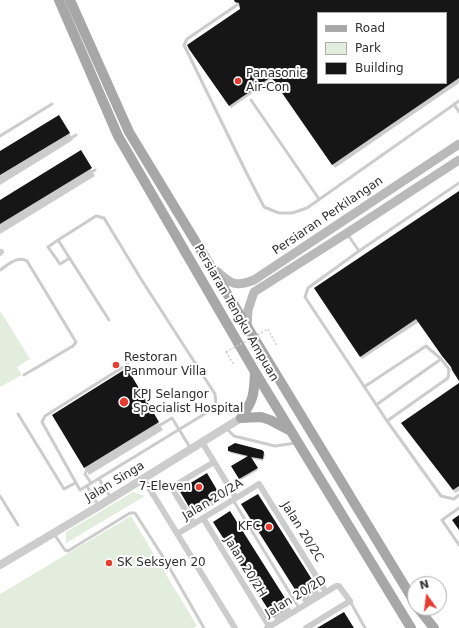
<!DOCTYPE html>
<style>
body{margin:0}
#map{position:relative;width:459px;height:628px;overflow:hidden;background:#fff;font-family:"DejaVu Sans",sans-serif}
canvas{display:block}
.legend{position:absolute;left:317px;top:12px;width:130px;height:72px;box-sizing:border-box;background:#fff;border:1px solid #acacac;margin:0;padding:5px 7px;list-style:none;font-size:12px;color:#2f2f2f}
.legend li{display:flex;align-items:center;gap:8px;height:20px}
.legend b{width:20px;border:1px solid #acacac}
.north{position:absolute;left:407px;top:576px;width:40px;height:40px;box-sizing:border-box;background:#fff;border:1px solid #acacac;border-radius:50%;rotate:346deg;font-size:11px;font-weight:700;line-height:16px;text-align:center;color:#2f2f2f}
.north::after{content:'';display:block;margin:auto;width:14px;height:18px;background:#e83c30;clip-path:polygon(50% 0,100% 100%,50% 72%,0 100%)}
</style>
<div id="map">
<canvas width="459" height="628"></canvas>
<ul class="legend">
<li><b style="height:5px;background:#a7a7a7"></b>Road</li>
<li><b style="height:11px;background:#e3eddd"></b>Park</li>
<li><b style="height:11px;background:#161616"></b>Building</li>
</ul>
<div class="north">N</div>
</div>
<script>
const context = document.querySelector('canvas').getContext('2d');
context.lineJoin = 'round';
function fillPath(path, color) { context.fillStyle = color; context.fill(path, 'evenodd'); }
function stroke(path, color, width, dash) { context.strokeStyle = color; context.lineWidth = width; context.lineCap = dash ? 'butt' : 'round'; context.setLineDash(dash || []); context.stroke(path); }
function drawText(font, color, halo, rows, align = 'center') {
  context.font = font + ' "DejaVu Sans",sans-serif'; context.lineWidth = 4; context.setLineDash([]); context.textBaseline = 'middle'; context.strokeStyle = halo; context.fillStyle = color; for (const [text, x, y, turn = 0] of rows) {
    context.save(); context.translate(x, y); context.rotate((+turn || 0) * Math.PI / 180); context.textAlign = isNaN(turn) ? turn : align; if (halo) context.strokeText(text, 0, 0); context.fillText(text, 0, 0); context.restore();
  }
}
const green = new Path2D(`
 M1 312 30 359 17 367 22 375 0 387V313Z
 M133 492 145 496 66 543V532Z
 M131 516 197 626 193 628H0V594Z`);
const shadow = new Path2D(`
 M234 0H459V83L335 168 273 79 231 108 191 49 241 10V6H238ZM318 13H446V83H318Z
 M59 116 73 140 0 185V152Z
 M81 152 95 176 0 234V201Z
 M459 192V380L453 368 419 322 362 359 317 292Z
 M127 370 163 430 89 475 53 415Z
 M459 384V491L455 493 404 426Z
 M229 448 264 453 265 455 263 461 250 458 258 470 241 480 232 466 248 457 230 453Z
 M207 474 222 500 195 516 180 491Z
 M258 495 320 594 304 603 242 505Z
 M230 512 292 611 276 621 214 522Z`);
const building = new Path2D(`
 M234 0H459V78L332 165 271 77 229 106 189 49 187 45 240 9 239 3 235 2ZM318 13H446V83H318Z
 M59 115 70 133 0 175V151Z
 M81 150 92 168 0 224V200Z
 M459 191V381L452 370 451 367 442 356 416 319 360 357 314 288Z
 M127 368 159 422 84 468 52 415Z
 M459 383V486L453 490 401 423Z
 M235 443 262 450 264 452 263 459 251 457 258 468 239 479 231 466 248 456 228 451V447Z
 M207 473 220 495 192 512 179 490Z
 M258 494 318 589 301 599 241 504Z
 M230 511 290 606 273 617 213 522Z
 M459 515V530L452 520Z
 M344 612 354 628H317Z`);
const path = new Path2D(`
 M268 329 277 346
 M226 352 234 365`);
const service = new Path2D(`
 M237 5 187 39 184 45 245 170 264 207 279 213H292L307 208 459 101
 M251 100 319 199
 M454 104 459 112
 M0 136 52 104
 M0 182 76 135
 M459 183 359 251 308 288 305 297 387 421 441 496 454 499 459 495
 M0 229 95 170
 M348 235 359 251
 M58 240 48 247 60 264 70 258
 M0 270C8 265 18 255 27 261L76 342 73 346 24 375
 M109 320 58 240 96 216 104 218 141 279 215 394 216 404 211 410 80 490 42 422 45 416 128 364
 M364 387 426 346 441 359 449 369 448 378 387 421
 M376 405 441 359
 M18 414 64 489 75 483
 M226 428 234 436 275 446 296 443
 M99 479 111 498
 M91 483 85 474 87 469 172 418 191 449
 M87 486 98 505
 M0 496 18 525
 M233 500 299 608
 M459 508 442 520 459 545
 M54 534 65 550 68 551 130 513H135L165 560 204 628
 M350 601 365 628`);
const minor = new Path2D(`
 M0 253 1 252
 M202 442 236 498
 M143 478 235 628
 M203 518 269 626
 M194 524 173 490 174 486 214 462
 M177 534 259 484 326 592
 M267 628 336 586H339L350 601 306 628`);
const tertiary = new Path2D(`
 M0 565 99 506 241 418`);
const secondary = new Path2D(`
 M213 268C229 281 232 289 254 280L459 144
 M247 327 248 310 254 292 347 233 459 160`);
const primary = new Path2D(`
 M59 0 118 136 255 372 411 628
 M70 0 129 132 415 603
 M241 418 261 417 270 420 291 431
 M241 418C254 399 254 395 255 372
 M418 608 434 628`);
const pathBridge = new Path2D(`
 M226 352 268 329`);
const markers = [
 [238,81,4,"#e83c30"],
 [116,365,4,"#e83c30"],
 [124,402,5,"#e83c30"],
 [199,487,4,"#e83c30"],
 [269,527,4,"#e83c30"],
 [109,563,4,"#e83c30"]
];
const poiNames = [
 ["Panasonic",246,74],
 ["Air-Con",246,88],
 ["Restoran",124,358],
 ["Panmour Villa",124,372],
 ["KPJ Selangor",133,395],
 ["Specialist Hospital",133,409],
 ["7-Eleven",191,487,"right"],
 ["KFC",261,527,"right"],
 ["SK Seksyen 20",117,563]
];
const streetNames = [
 ["Persiaran Perkilangan",328,216,-34],
 ["Persiaran Tengku Ampuan",236,313,60],
 ["Jalan Singa",115,482,-31],
 ["Jalan 20/2A",213,500,-31],
 ["Jalan 20/2C",302,532,58],
 ["Jalan 20/2H",245,567,58],
 ["Jalan 20/2D",296,597,-31]
];
fillPath(green, '#e3eddd');
fillPath(shadow, '#0003');
fillPath(building, '#161616');
stroke(path, '#ccc', 1.5, [2, 2]);
stroke(service, '#ccc', 3);
stroke(minor, '#ccc', 6);
stroke(tertiary, '#ccc', 8);
stroke(secondary, '#b9b9b9', 9);
stroke(primary, '#a7a7a7', 10);
stroke(pathBridge, '#ccc', 1.5, [2, 2]);
for (const [x, y, r, color] of markers) { const dot = new Path2D(); dot.arc(x, y, r, 0, 2 * Math.PI); context.fillStyle = color; context.fill(dot); stroke(dot, '#fff', 1.5); }
drawText('12px', '#2f2f2f', '#fff', poiNames, 'left');
drawText('12px', '#2f2f2f', '#fff', streetNames);
</script>
